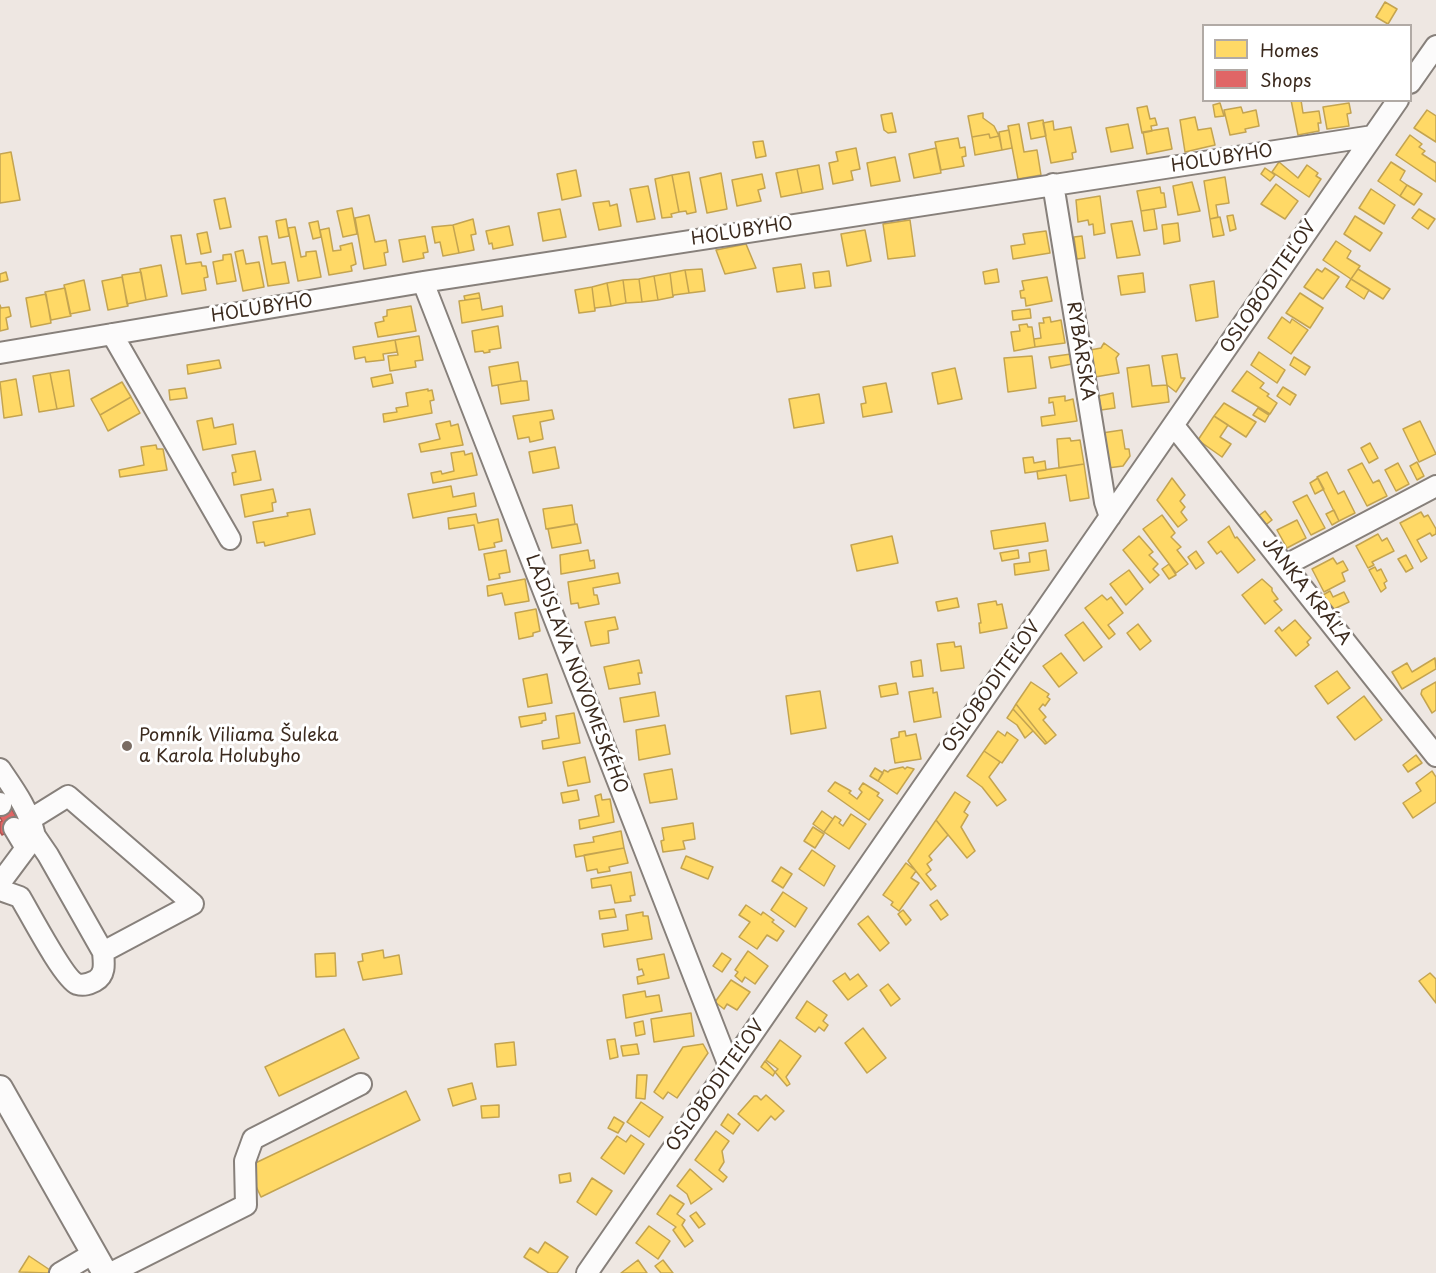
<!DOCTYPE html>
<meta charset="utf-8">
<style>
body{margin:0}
#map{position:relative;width:1436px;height:1273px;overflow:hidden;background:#eee7e2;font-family:"Playpen Sans",sans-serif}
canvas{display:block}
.legend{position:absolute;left:1202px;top:24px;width:210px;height:78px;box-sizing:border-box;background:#fff;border:2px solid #b1aaa5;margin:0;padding:8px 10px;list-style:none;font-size:18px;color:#3b2a1e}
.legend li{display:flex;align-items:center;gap:12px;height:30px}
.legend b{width:30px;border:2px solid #b1aaa5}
</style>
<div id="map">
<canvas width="1436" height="1273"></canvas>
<ul class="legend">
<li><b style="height:16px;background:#ffd966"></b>Homes</li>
<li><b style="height:16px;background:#e06666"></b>Shops</li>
</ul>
</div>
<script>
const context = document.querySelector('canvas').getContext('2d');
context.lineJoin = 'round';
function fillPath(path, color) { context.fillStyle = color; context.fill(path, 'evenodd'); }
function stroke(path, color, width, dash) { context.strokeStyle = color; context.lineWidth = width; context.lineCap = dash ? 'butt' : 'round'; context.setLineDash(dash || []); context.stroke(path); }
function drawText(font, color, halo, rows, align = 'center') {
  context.font = font + ' "Playpen Sans",sans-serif'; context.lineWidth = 6; context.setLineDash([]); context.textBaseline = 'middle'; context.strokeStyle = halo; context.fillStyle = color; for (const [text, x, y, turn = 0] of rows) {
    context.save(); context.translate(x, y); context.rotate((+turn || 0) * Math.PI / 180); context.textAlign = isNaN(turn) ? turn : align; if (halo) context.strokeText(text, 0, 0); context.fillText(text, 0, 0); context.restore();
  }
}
const homes = new Path2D(`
 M1385 2 1397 9 1388 24 1376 17Z
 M1291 100H1301L1303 113 1319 111 1321 123H1318L1319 131 1298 135Z
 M1220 103 1224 116 1215 117 1213 105Z
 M1349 103 1351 113 1347 114 1349 126 1327 129 1323 107Z
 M1147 106 1150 119 1155 118 1157 125 1151 126 1152 131 1142 133 1137 108Z
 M1241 107 1243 113 1256 110 1259 126 1245 129 1246 132 1230 135 1224 110Z
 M1427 110 1436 116V142L1414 128Z
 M892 113 896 132 888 133 884 130 881 115Z
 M983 113V118L994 126 999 136 990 138 989 134 972 137 968 116Z
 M1195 117 1198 130 1211 128 1215 145 1185 152 1180 120Z
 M1043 120 1046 136 1031 139 1028 123Z
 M1053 121 1054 130 1071 127 1076 152 1072 153 1073 159 1051 163 1043 123Z
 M1019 124 1024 152 1037 150 1041 175 1018 179 1008 126Z
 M1128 124 1133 148 1111 152 1106 128Z
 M1168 128 1172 149 1147 154 1143 132Z
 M1009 130 1012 148 1002 150 999 132Z
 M989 134 990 138 999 136 1002 150 975 155 972 137Z
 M1410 135 1422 144 1419 147 1425 151 1422 154 1436 163V182L1396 155Z
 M958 138 960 148 965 147 966 156 962 157 964 166 941 170 935 142Z
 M763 141 766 156 756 158 753 142Z
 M856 148 860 169 851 171 853 180 833 184 829 163 838 161 836 152Z
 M936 148 941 173 914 178 909 154Z
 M11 152 20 200 0 203V154Z
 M895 157 900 181 871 186 867 163Z
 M1279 162 1298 178 1307 165 1318 173 1316 176 1321 179 1309 197 1272 172Z
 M1391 162 1405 171 1400 180 1407 185 1400 196 1378 181Z
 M819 165 823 189 802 193 797 169Z
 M1265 168 1275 175 1270 181 1261 174Z
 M797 169 802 193 781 197 776 173Z
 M576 170 581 196 562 200 557 174Z
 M689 172 696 212 687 214 686 211 679 212 672 175Z
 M721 173 727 209 707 213 700 178Z
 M762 174 765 188 758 190 761 201 737 206 732 180Z
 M672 175 679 212 671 214 672 217 662 218 655 179Z
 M1225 177 1229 203 1216 205 1218 217 1210 219 1204 181Z
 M1192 182 1200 211 1178 215 1173 186Z
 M1276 184 1298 201 1285 219 1261 204Z
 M1407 185 1422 194 1414 205 1400 196Z
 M648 186 655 219 637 222 630 189Z
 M1160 187 1161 193H1164L1166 207 1141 211 1137 191Z
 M1371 189 1395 205 1384 224 1359 208Z
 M1100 196 1105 233 1094 235 1093 224 1089 225 1088 220 1078 222 1076 200Z
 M225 198 231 227 220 229 214 200Z
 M609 201 610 206 617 204 621 226 599 230 593 203Z
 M352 208 357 234 343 237 337 211Z
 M560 209 566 237 543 241 538 213Z
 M1154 209 1157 229 1144 231 1141 211Z
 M1419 209 1435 219 1428 229 1412 218Z
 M369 215 375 242 386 240 388 252 384 253 386 265 364 269 355 218Z
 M1233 215 1236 229 1230 231 1227 216Z
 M1355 216 1382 233 1370 251 1344 234Z
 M1220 217 1224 235 1213 237 1210 219Z
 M286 219 289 236 279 238 276 221Z
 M473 219 476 234 471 235 474 250 459 253 453 225Z
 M910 220 915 256 888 259 883 224Z
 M318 221 321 237 313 239 309 223Z
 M1132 221 1140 255 1117 258 1111 224Z
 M1178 223 1180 241 1164 244 1162 225Z
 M453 225 459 253 443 256 440 242 435 243 432 227Z
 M509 226 513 245 493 249 492 243 489 244 486 231Z
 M295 227 301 257 306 256V252L316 251 321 277 298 281 288 228Z
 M329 228 333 251 341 250 340 246 352 243 356 264 351 266 352 271 329 275 320 230Z
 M865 230 871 261 847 266 841 234Z
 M1046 231 1050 253 1013 259 1011 246 1025 244 1023 234Z
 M207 232 211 252 201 254 197 234Z
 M181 235 186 264 201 262 202 266H206L208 277 204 278 206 290 182 294 171 236Z
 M267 236 272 264 285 262 289 283 268 286 259 237Z
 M425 236 428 252 423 253 424 258 403 262 399 240Z
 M1082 236 1085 258 1077 259 1074 237Z
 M1336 241 1351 251 1347 258 1360 266 1351 279 1323 260Z
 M746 244 756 268 725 274 716 250Z
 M243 250 246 264 259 262 264 287 243 291 235 252Z
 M231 254 236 281 217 284 213 262 223 260V255Z
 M801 264 805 288 777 292 773 268Z
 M161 265 167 296 146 300 140 269Z
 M1325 268 1339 277 1323 299 1304 287 1317 269 1322 272Z
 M702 269 705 291 689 293 685 270Z
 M997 269 999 282 985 284 983 272Z
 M1358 269 1390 289 1383 299 1351 279Z
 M685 270 689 293 674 295 673 297 670 273Z
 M829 271 831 286 815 288 813 273Z
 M6 272 8 280 0 282V274Z
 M141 272 146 300 127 304 122 275Z
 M670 273 673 297 658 300 654 276Z
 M1143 273 1145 292 1121 295 1118 276Z
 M654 276 658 300 642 302 639 279Z
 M122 277 128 306 108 310 102 281Z
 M1047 277 1052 301 1026 306 1025 298H1021L1020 291 1024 290 1022 281Z
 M639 279 642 302 626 303 623 280Z
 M1351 279 1369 290 1364 299 1346 287Z
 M84 280 90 310 70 314 64 285Z
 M623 280 626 303 611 306 607 283Z
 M1214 281 1218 317 1196 321 1190 285Z
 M607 283 611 306 595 308V311L592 287Z
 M592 287 595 311 579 313 575 290Z
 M65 288 71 316 51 320 45 292Z
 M479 293 480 298 465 300 464 296Z
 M1300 293 1323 308 1310 328 1286 313Z
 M46 294 51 323 31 327 26 298Z
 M480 298 482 310 502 306 503 316 462 323 459 301Z
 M0 305 1 308 9 307 11 316 6 318 8 329 0 331Z
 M411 306 416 331 378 337 375 323 384 321 383 317 387 316V310Z
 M1030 309 1031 318 1013 320 1012 311Z
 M1050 317 1051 322 1061 320 1065 343 1035 347 1034 339 1041 338 1039 323H1044L1043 318Z
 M1282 317 1290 323 1292 319 1308 330 1291 354 1268 338Z
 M1027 324 1028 327H1032L1035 347 1014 351 1011 332 1020 331 1019 325Z
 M498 326 501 348 489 350 490 352 484 353 483 351 475 352 472 331Z
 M419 336 423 360 415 361 416 367 390 371 388 356 398 355 395 340Z
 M395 340 397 352 383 354 384 360 366 362 365 357 355 359 353 347Z
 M1104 343 1119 354 1116 358 1119 373 1095 377 1090 350 1101 348Z
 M1259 352 1285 370 1277 383 1251 365Z
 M1071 354 1072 364 1051 368 1049 357Z
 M1177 354 1181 378H1185L1176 392 1167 385 1162 356Z
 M1032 356 1036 388 1008 392 1004 358Z
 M1294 357 1310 367 1305 375 1290 365Z
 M219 360 221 368 188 374 187 365Z
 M518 362 521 381 492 386 489 367Z
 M1149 365 1152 386 1167 385 1169 402 1132 407 1127 368Z
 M955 368 962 399 938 404 932 373Z
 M69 370 74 406 57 409 50 373Z
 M1247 371 1264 383 1260 388 1269 394 1267 396 1277 403 1270 414 1232 391Z
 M50 373 57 409 39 412 33 376Z
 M391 374 393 383 373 387 371 378Z
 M16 379 22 415 4 418 0 382Z
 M521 381H527L529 400 501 404 498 385Z
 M122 382 131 397 100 415 91 399Z
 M886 383 892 412 863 417 861 404 866 403 863 387Z
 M1283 387 1296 395 1290 405 1277 396Z
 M185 388 187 398 170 400 169 390Z
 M428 389V391L432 390 434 400 430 401 432 413 384 422 383 414 397 412 396 408 408 406 406 393Z
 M1113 393 1115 408 1101 410 1099 396Z
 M819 394 824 423 794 428 789 399Z
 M1065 396V401L1073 399 1077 421 1042 426 1041 417 1055 415 1053 402 1049 403V398Z
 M131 397 140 413 108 431 100 415Z
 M1224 403 1256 422 1246 437 1214 416Z
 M1258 408 1269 415 1265 422 1253 415Z
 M552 410 554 419 540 422 543 439 530 442 529 437 518 439 513 416Z
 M1214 416 1228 425 1220 437 1231 444 1222 457 1198 440Z
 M212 418 214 428 233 424 236 444 203 450 197 421Z
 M450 421 451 426 458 424 463 445 421 452 419 444 440 439 436 424Z
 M1420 421 1436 454 1419 462 1403 429Z
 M1122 430 1125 449H1129L1130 456 1123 466 1108 468 1102 433Z
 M1070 438 1071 441 1080 440 1084 464 1059 468 1057 439Z
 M1370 443 1378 458 1369 463 1361 448Z
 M156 445 157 449H163L167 470 120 477 119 470 144 465 141 447Z
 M555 447 559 468 533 473 529 452Z
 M255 451 261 480 234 485 232 473 236 472 232 455Z
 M464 451 465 455 472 453 477 475 433 483 431 473 441 471 442 474 454 471 451 453Z
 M1033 457 1034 463 1045 461 1046 470 1025 473 1023 458Z
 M1417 462 1424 476 1417 480 1410 466Z
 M1362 463 1373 483 1379 480 1387 496 1367 506 1348 470Z
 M1398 463 1409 484 1396 491 1385 470Z
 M1084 464 1089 498 1070 501 1066 475 1038 479 1037 471Z
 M1327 472 1338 494 1344 491 1355 513 1339 521 1317 477Z
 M1172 478 1185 495 1180 501 1185 507 1181 512 1187 520 1178 527 1157 500Z
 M1318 478 1324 489 1315 494 1310 483Z
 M451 486 453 497 474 493 476 506 413 518 408 494Z
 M273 489 276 502 272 503 273 511 245 517 241 495Z
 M1307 495 1325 528 1311 535 1293 502Z
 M572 505 575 524 546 529 543 509Z
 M310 509 315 534 265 546 264 542 257 543 253 522 288 516 287 513Z
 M1334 510 1339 521 1332 525 1326 514Z
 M1265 511 1272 520 1263 527 1257 517Z
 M1421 512 1424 517 1428 515 1436 529V534L1432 536 1430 533 1417 540 1427 558 1421 562 1400 523Z
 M476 514 478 523 498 519 502 541 494 543 495 547 479 550 474 525 449 529 448 518Z
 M1162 515 1175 533 1171 537 1181 547 1177 550 1188 564 1176 573 1143 529Z
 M1297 520 1306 538 1287 548 1277 530Z
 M1045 523 1048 541 994 549 991 531Z
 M577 524 581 543 552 548 548 529Z
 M1229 526 1235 538 1237 537 1255 560 1238 573 1221 551 1217 554 1208 542Z
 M1378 534 1382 541 1387 538 1394 551 1372 562 1374 565 1368 568 1356 546Z
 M892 536 898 563 857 571 851 545Z
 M1139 536 1153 552 1149 555 1158 564 1153 569 1159 575 1150 583 1123 550Z
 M506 550 510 572 499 574 500 578 489 580 484 554Z
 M588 550 590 561 594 560 595 568 561 574 560 555Z
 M1018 550 1019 558 1002 561 1000 553Z
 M1046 550 1049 570 1015 575 1014 564 1030 562 1029 553Z
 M1196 551 1204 563 1196 569 1188 557Z
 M1406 555 1413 568 1406 572 1398 559Z
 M1333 558 1337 564 1343 561 1348 570 1342 573 1345 581 1324 592 1312 569Z
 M1169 564 1176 575 1169 579 1162 569Z
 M1375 567 1377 571 1381 569 1387 581 1384 583 1386 588 1381 592 1369 570Z
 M1129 570 1143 589 1126 605 1110 584Z
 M618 573 620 583 593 588 594 595H597L599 604 579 608 578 603 571 604 568 582Z
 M525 579 529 601 505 605 502 593 488 596 487 586Z
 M1262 579 1272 588V591L1278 599 1274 601 1282 610 1265 624 1242 595Z
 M1330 591 1333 597 1344 592 1349 602 1334 609 1323 595Z
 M1102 595 1107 600 1111 597 1123 613 1108 625 1115 634 1109 639 1085 608Z
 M957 598 959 607 938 611 936 602Z
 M996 601 997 605 1002 604 1007 628 980 633 979 623H981L978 604Z
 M536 609 540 631 533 633V636L519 639 515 613Z
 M615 617 618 629 608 631 609 643 591 646 585 622Z
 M1295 620 1311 638 1307 642 1309 645 1296 656 1275 631 1279 627 1282 631Z
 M1083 622 1102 647 1084 661 1065 635Z
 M1138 624 1151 641 1140 650 1127 633Z
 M954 642 955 647 961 646 964 668 941 671 937 644Z
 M1061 653 1077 673 1059 687 1043 666Z
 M1435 658 1436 669 1402 689 1392 672 1407 663 1412 672Z
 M639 660 642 673H638L640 684 609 689 604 667Z
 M921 660 923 676 913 677 911 662Z
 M1337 671 1350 688 1328 704 1315 686Z
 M547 674 552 703 528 707 523 679Z
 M1031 682 1049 694 1047 697 1050 699 1045 706 1043 704 1039 709 1046 717 1043 720 1056 735 1047 743 1016 704Z
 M1436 682V710L1432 713 1421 694 1422 690Z
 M896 683 898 694 881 697 879 686Z
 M933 688V693L937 692 941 717 914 722 909 692Z
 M820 691 826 728 791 734 786 696Z
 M655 692 659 716 624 722 620 698Z
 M1364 696 1382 720 1355 740 1337 717Z
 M1016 704 1047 743 1045 744 1013 709Z
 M1013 709 1033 731 1025 738 1017 725 1007 718Z
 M545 713 546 720 542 721V723L521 727 519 717Z
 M574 713 580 743 543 749 542 741 559 738 556 716Z
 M665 725 670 754 639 760 636 730Z
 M905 731 906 736 916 734 921 759 895 763 891 739 899 737V732Z
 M998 731 1005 736 1007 732 1018 740 1002 763 984 751Z
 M984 751 1000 762 989 777 1006 800 997 806 982 787 967 776Z
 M1416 755 1422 763 1408 772 1403 765Z
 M585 757 590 782 568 786 563 762Z
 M903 767 905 769 907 767 914 769 897 794 878 781 884 770 888 772 890 770Z
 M875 768 883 773 878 781 870 776Z
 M672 769 677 799 650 803 644 774Z
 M1432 771 1436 777V802L1413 818 1403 803 1421 791 1416 783Z
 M835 782 851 791 849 793 857 799 862 792 859 789 863 783 879 793 877 796 883 800 869 820 828 791Z
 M577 790 579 800 563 803 561 793Z
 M955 792 970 802 964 812 968 815 961 827 975 851 967 858 936 820Z
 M601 794 602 800 610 799 614 822 580 829 579 820 599 816 595 796Z
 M822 811 833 819 824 832 813 824Z
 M851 814 866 824 849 849 824 832 835 816 841 820 839 823 843 826Z
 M936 820 948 835 929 856 932 860 927 864 931 870 926 874 936 886 931 890 908 861Z
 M693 823 695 839 683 841 685 849 663 852 661 841 664 840 662 828Z
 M813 827 824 834 815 848 804 841Z
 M621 831 624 848 576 857 574 845 594 842 593 837Z
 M624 848 628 863 609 867 610 871 598 873 597 869 587 871 584 855Z
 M812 850 835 866 824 886 799 869Z
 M686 856 713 867 708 879 681 868Z
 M906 863 916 871 911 878 919 883 899 911 891 905 893 902 883 895Z
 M781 867 792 874 783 888 772 881Z
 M631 872 635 895 630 896 631 901 615 903 611 885 592 888 591 879Z
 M783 892 807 908 795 927 771 910Z
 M937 900 948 915 941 920 930 905Z
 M746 905 761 915 763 912 774 920 772 922 784 931 777 941 767 935 757 949 739 937 750 922 739 915Z
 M614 909 616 917 600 919 599 911Z
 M903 910 911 920 906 925 898 914Z
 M643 912V916H648L652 939 604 947 602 934 628 930 626 915Z
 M868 916 889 943 880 951 858 924Z
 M383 950 384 958 399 955 402 974 363 980 358 962 363 961 362 954Z
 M748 951 768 966 755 984 745 977 742 982 735 976 738 972 735 970Z
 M335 953 336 976 316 977 315 954Z
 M722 953 731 959 722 972 713 966Z
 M664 954 669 978 638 984 637 977 644 975 642 969 639 970 637 959Z
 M845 973 850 980 858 974 867 986 848 1000 833 981Z
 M1430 973 1436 979V1003L1419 981Z
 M731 980 750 992 737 1010 727 1004 724 1009 715 1002Z
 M888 984 900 999 891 1006 880 990Z
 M645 991 646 997 659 995 662 1011 626 1018 623 995Z
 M807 1001 827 1015 823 1021 828 1025 824 1031 819 1027 815 1032 796 1018Z
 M691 1013 694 1036 654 1042 651 1019Z
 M643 1021 645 1034 636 1036 634 1023Z
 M863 1028 886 1058 867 1073 845 1043Z
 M344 1029 359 1058 279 1096 265 1067Z
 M615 1039 618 1057 610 1059 607 1040Z
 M780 1040 801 1056 786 1077 790 1084 787 1086 775 1072 778 1069 766 1060Z
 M514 1042 516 1065 497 1067 495 1044Z
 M637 1044 639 1054 623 1056 621 1046Z
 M703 1044 708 1053 677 1098 668 1092 663 1099 654 1092 683 1047Z
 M765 1061 775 1072 773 1076 761 1067Z
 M637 1075H647L645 1099 636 1098Z
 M472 1083 476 1099 453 1106 448 1089Z
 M406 1091 420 1120 261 1197 247 1167Z
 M766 1095 784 1111 775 1120 771 1116 758 1131 738 1114 754 1096H757L761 1100Z
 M641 1102 663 1117 649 1137 627 1122Z
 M499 1105V1117L482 1118 481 1106Z
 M728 1114 740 1124 733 1134 721 1125Z
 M614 1117 624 1123 618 1133 608 1128Z
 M716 1131 729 1141 722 1151 724 1162 719 1170 727 1177 723 1182 695 1160Z
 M631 1135 644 1144 624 1174 601 1158 617 1136 626 1142Z
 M690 1169 712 1189 691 1204 687 1194 677 1186Z
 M570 1173 571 1181 560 1183 559 1175Z
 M592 1178 612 1191 596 1215 577 1202Z
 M670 1195 684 1204 677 1214 685 1220 682 1225 693 1241 685 1247 673 1230 676 1227 657 1214Z
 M696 1212 705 1224 699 1228 690 1216Z
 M649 1226 670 1241 658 1259 636 1243Z
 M545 1242 568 1257 557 1273H549L524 1257 530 1248 538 1253Z
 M29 1256 50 1270 48 1273 19 1272Z
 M638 1260 647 1273H621Z
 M663 1260 673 1273H661L655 1266Z`);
const shops = new Path2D(`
 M7 801 21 825 2 835 0 832V822L2 821 0 817V806Z`);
const minor = new Path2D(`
 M1410 83 1436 46
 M1053 184 1105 502 1110 517
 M423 282 729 1066
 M112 334 230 539
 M0 353 423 282 1373 136
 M1174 426 1436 756
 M1286 565 1436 486
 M0 769C15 791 29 810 35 836L0 883
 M0 803 1 805
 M31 819 68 796 193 904 103 952
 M14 828 26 848
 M0 890 20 897C29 912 64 979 77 984 84 986 89 984 95 981 106 975 104 963 103 952L48 855 35 836
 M60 1273 94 1253
 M111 1273 246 1205 245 1161 253 1139 361 1084
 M587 1273 1398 100`);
const major = new Path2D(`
 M0 1088 105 1273`);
const markers = [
 [127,746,6,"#7a6c63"]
];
const streetNames = [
 ["HOLUBYHO",1222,159,-9],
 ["HOLUBYHO",742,232,-9],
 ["OSLOBODITEĽOV",1269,287,-56],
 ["HOLUBYHO",262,309,-9],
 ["RYBÁRSKA",1080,351,81],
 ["JANKA KRÁĽA",1306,591,52],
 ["LADISLAVA NOVOMESKÉHO",576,674,69],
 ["OSLOBODITEĽOV",992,687,-55],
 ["OSLOBODITEĽOV",716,1086,-55]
];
const poiNames = [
 ["Pomník Viliama Šuleka",139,736],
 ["a Karola Holubyho",139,757]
];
fillPath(homes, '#ffd966');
stroke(homes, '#c4a450', 1.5);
fillPath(shops, '#e06666');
stroke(shops, '#ae5450', 1.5);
stroke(minor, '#87807b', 24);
stroke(major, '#87807b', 28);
stroke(minor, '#fcfbfb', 20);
stroke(major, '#fcfbfb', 24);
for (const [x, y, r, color] of markers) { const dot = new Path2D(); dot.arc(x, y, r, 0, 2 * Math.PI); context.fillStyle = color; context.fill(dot); stroke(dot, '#fff', 2); }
drawText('18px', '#3b2a1e', '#fff', streetNames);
drawText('18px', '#3b2a1e', '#fff', poiNames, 'left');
</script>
